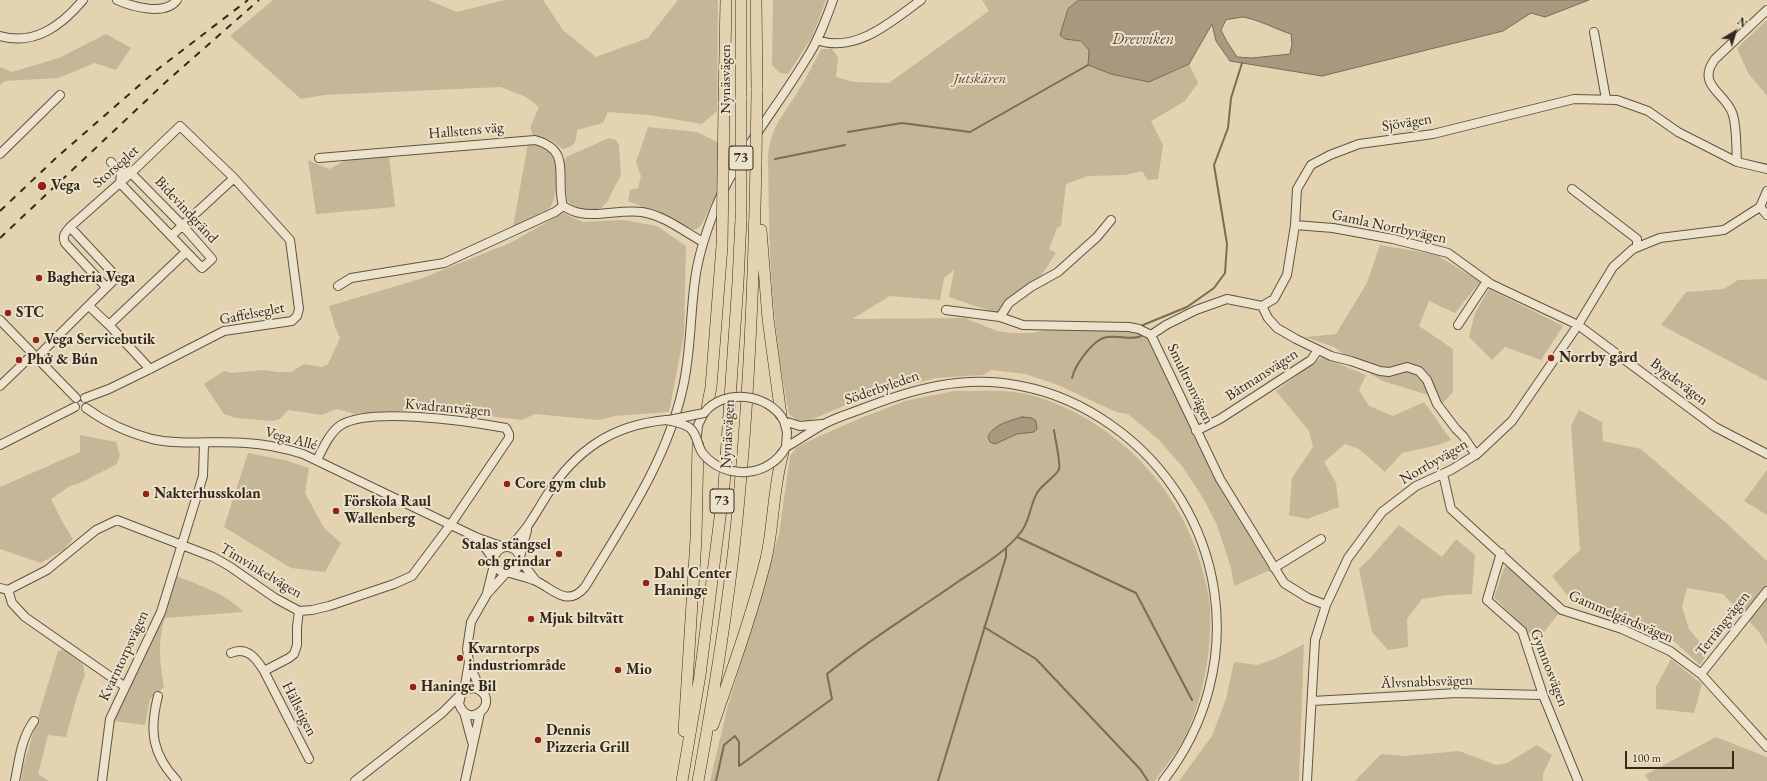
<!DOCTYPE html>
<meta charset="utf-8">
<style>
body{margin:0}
#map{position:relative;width:1767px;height:781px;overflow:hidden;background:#e3d3b0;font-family:"EB Garamond",serif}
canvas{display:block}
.north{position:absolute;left:1715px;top:12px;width:40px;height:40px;-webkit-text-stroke:3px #ede2cc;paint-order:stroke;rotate:38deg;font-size:11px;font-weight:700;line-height:16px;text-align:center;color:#34291c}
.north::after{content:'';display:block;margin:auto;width:14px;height:18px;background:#34291c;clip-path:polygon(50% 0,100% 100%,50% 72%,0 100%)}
.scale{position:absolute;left:1625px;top:751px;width:109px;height:18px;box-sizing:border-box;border:2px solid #34291c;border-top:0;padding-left:5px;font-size:12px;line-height:14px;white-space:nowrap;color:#34291c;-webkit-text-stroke:3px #ede2cc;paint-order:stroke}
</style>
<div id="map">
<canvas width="1767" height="781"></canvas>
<div class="north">N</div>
<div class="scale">100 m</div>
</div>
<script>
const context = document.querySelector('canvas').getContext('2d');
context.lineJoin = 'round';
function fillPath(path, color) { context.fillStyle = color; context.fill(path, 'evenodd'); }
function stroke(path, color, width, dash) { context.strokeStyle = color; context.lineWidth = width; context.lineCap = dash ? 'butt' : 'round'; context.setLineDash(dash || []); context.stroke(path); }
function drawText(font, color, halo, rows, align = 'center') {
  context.font = font + ' "EB Garamond",serif'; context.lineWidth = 4; context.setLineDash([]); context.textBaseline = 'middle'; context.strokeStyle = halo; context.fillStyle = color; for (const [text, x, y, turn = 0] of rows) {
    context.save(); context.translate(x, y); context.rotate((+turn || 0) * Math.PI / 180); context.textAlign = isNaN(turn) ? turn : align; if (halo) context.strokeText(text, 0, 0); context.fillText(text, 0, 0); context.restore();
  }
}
const green = new Path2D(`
 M273 0H428L457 12 505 0H543L563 30 596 57 648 38 678 0H718L717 111 702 124 649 115 608 112 603 123 577 130C576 143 576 145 563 149L549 139 534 137 530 128 539 107 526 97 501 87 325 95 301 99 230 36Z
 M773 0H826L812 37 788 74 780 73 772 65Z
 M982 0H1079L1068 9 1066 39 1081 41 1089 50 1149 82 1189 64 1198 83 1185 101 1151 121 1163 145 1158 179 1148 180 1142 171 1126 175 1088 176 1066 184 1061 226 1057 228 1049 249 1056 253 1041 276 1022 288 1011 306 1008 317 949 297 954 270 944 278 940 300 890 296 852 319 965 318 997 331 1011 333H1032L1046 330 1137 331 1146 336 1224 494 1270 570 1234 586 1231 568 1217 525 1203 498 1182 466 1158 439 1128 414 1116 412 1058 385 1025 374 992 370 983 375 936 378 869 395 808 421 797 420 789 414C783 383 778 352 775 320 769 266 769 212 768 158 770 128 782 117 797 93 806 79 813 64 821 49H832L838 57 836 77 854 82 889 83 989 11Z
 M1767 20V96L1748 73 1737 48Z
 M106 34 131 48 116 70 95 63 58 78 5 81 0 85V67L12 72 59 58Z
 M648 127 697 132 719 143 720 186 702 224 697 229 690 230C670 217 650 210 628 201L630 190 638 188 641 176 636 162Z
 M609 138 616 140 619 145 621 175 607 202 601 208 593 210 576 209 567 200 564 162 566 157Z
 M528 143C552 147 556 158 556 180 556 191 555 199 550 208L513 227Z
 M389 155 395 207 316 214 308 160 329 169 348 159Z
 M563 213 583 222 623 220 657 226 686 246 684 334 669 412 615 416 599 420 535 414 522 420 429 409 355 414 337 409 322 415 288 410 280 419 273 421 236 418 224 414 204 384 224 371 231 373 263 370 277 372H291L304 364 322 367 328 364 340 338 335 327 329 306 420 279 510 243Z
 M1380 245 1437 255 1480 282 1455 313 1429 301 1419 326 1453 349V392L1443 403 1425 394 1383 381 1372 375 1334 347 1306 337 1336 334 1367 283Z
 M1767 279V381L1661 325 1686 292 1724 289 1738 280Z
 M1489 289 1563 326 1541 360 1505 347 1492 360 1469 337 1475 313Z
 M1322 357 1366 375 1359 390 1369 406 1393 416 1424 402 1451 440 1438 445 1402 453 1385 472 1359 449 1345 444 1324 462 1336 483 1339 507 1307 519 1289 515 1292 478 1313 447 1309 431 1276 391Z
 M954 391C984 391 1015 388 1044 399 1120 426 1181 490 1202 568 1205 580 1209 594 1210 607 1212 651 1204 693 1187 733 1181 747 1164 768 1155 781H710L727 709 779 534 790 456 796 448 811 440 861 418 905 401Z
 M1579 410 1602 422 1603 441 1641 449 1724 521 1767 561V646L1760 633 1723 594 1687 588 1682 607 1689 629 1708 652 1700 665 1675 642 1624 616 1571 600 1552 576 1580 550 1571 426Z
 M80 435 116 442 120 455 117 464 78 484 70 486 51 499 63 523 73 539 63 550 41 563 0 549V487L80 452Z
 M248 453 284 460 309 468 305 493 324 528 341 543 325 572 291 568 224 527Z
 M1767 470V515L1744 501Z
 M1399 525 1442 557 1456 539 1475 555 1472 594 1448 595 1422 599 1407 619 1408 647 1388 650 1372 632 1359 569 1371 557Z
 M1505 566 1518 574 1560 612 1536 642 1523 626 1494 597Z
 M176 576C197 584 229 595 243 612L165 618C157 640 160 664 164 687L150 699 145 725 113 721Z
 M1304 644 1299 781H1179L1212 736 1226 699 1234 662 1257 665 1277 658Z
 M65 650 83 664 85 675 77 696 66 737 48 735 38 774 49 781H21L23 767 58 651Z
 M1671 659 1702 684 1694 713 1656 709V687Z
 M1716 737 1767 757V781H1649L1645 775Z
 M1537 745 1552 755 1543 774V781H1355L1381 754 1405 756 1459 751 1496 765 1507 763Z`);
const water = new Path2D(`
 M1079 0H1589L1545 17 1531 13 1503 31 1322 76 1230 61 1216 41 1212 24 1189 64 1149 82 1111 74 1088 65 1089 50 1081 41 1065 39 1060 35 1068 9ZM1243 17C1260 20 1275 29 1291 34L1292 44 1290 54 1252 58 1237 57 1226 40 1221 30 1226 20Z
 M1022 417 1032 418 1036 421 1037 429 1034 432 1017 434 995 444 990 442 988 437C993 424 1010 421 1022 417Z`);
const stream = new Path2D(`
 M848 132 902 123 970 132 1088 65
 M775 159 845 145
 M1143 325 1187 307 1214 288 1225 273 1227 244 1214 165 1228 128 1231 98 1242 63
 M1072 378C1075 365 1093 339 1107 337 1119 335 1131 341 1141 336
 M1017 537 1136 593 1192 700
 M984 627 1036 659 1140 769 1148 781
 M716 781 724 745 735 736 739 742V766L832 699 827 674C868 640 915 612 959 581 980 567 1005 553 1021 532 1030 521 1030 505 1037 493 1043 483 1057 476 1059 469 1061 464 1055 438 1054 430
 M938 781 1006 557V548`);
const minor = new Path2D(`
 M117 0C133 7 165 16 177 0
 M1594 32 1606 99
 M0 36C35 46 62 25 83 0
 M817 40C856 54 892 21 921 0
 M0 154 60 95
 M319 158 535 140C573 150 555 178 563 206
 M111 162 121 173H131L183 226 212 259 202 268 120 183 121 173
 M1737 162C1736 147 1737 129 1733 115 1727 93 1695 86 1715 59L1767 10
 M1572 189 1637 239V247
 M1760 207 1767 215
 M1295 225 1333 228 1393 239 1448 253 1491 284 1578 325 1715 427 1767 454
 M171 236 234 178
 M338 286 351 278 444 263 555 212 563 206C568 209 574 212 580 213 599 217 621 209 642 212 665 216 683 231 703 242
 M89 306 109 325 150 369
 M1262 306 1268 318 1277 328 1296 339 1331 356 1351 361 1380 371 1389 372 1407 367 1419 371 1427 380 1437 404 1456 429 1463 436 1476 455
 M946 310 1000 317 1023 325 1129 327 1139 329 1151 335 1220 479 1284 583 1308 598 1326 605
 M1000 317 1009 303 1031 287 1058 272 1097 237 1111 220
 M0 320 76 398
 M109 325 186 252
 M1458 325 1487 281
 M1151 335 1166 325 1196 310 1227 299 1262 306 1274 299 1287 275 1295 225 1297 189 1311 165 1330 155 1359 144 1433 134 1574 99 1617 100 1648 111 1678 132 1737 162 1767 169
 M36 358 114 280 115 276 112 272 70 227
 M0 386 33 354
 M85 398 109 389 150 369 224 331 292 321 297 316 299 309 290 240 234 178 180 126 131 173 70 227C65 233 62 236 65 243L106 287
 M86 408C105 422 129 433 152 439 183 446 215 440 246 443 266 444 284 448 303 454L478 538 504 547
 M784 421 800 426 822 424
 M784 421 787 432 786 447
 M1196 431 1220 419 1311 360 1318 350
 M697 436 698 425 704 413
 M0 445 75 407
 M786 447C799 440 811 431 824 424 835 418 848 414 859 410 912 389 964 374 1021 386 1053 392 1084 406 1111 425 1228 507 1252 668 1163 781
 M1443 474 1451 509 1562 610 1622 629 1670 651 1701 674 1767 747
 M478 538 494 560
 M494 560a13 13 0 1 1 26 0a13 13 0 1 1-26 0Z
 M509 547C526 532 535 514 547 495 576 450 612 425 666 420
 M1501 553 1487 600 1522 631 1543 695 1578 781
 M520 557 527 530
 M521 561 536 581
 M1274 568 1321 539
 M510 573C519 576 530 578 538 582 555 591 568 607 585 587 623 524 667 461 683 387 691 352 690 316 695 280 698 256 706 232 715 209 738 153 777 108 808 56 819 39 826 19 833 0
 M0 588 8 590
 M8 590 47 570 96 530 117 520 213 557 229 566 275 598 299 611 312 610 329 606 394 584 412 576 451 524 509 438V434L506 428 500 427C466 421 370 407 341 425 330 432 323 448 317 460
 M8 590 12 603 25 617 124 686
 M487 593 494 565
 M299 611 297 627V645L294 654 289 658 264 671 309 759
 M231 653C247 646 256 658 264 671
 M469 663 481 691
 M1701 674 1767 591
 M464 691 469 662 467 649 471 622 487 594 506 573
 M158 696C149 731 152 754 177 781
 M1312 701 1458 693 1543 695
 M464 712 472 742
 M15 781C19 761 21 738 34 721
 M102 781 110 719 161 612 203 476 204 444
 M355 781 442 713 464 691C469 688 474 687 479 690 500 702 469 731 459 704L461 695
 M465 781 480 713
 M1307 781 1315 640 1326 605 1348 558 1382 512 1416 486 1451 470 1477 454 1512 421 1578 325 1613 267 1633 249 1660 238 1724 230 1760 207 1767 191`);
const highway = new Path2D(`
 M756 0 757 90
 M741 98V0
 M724 104 726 0
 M761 230 768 319 781 415
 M707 408 711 387 722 246
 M713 725C732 670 752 615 766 559 774 524 773 487 783 453
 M684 731 696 539 698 445
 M682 781 700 675 724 486 738 282 741 219
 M698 781C716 684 732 585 740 487 750 379 754 270 756 162`);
const rail = new Path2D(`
 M0 211 56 158 158 69 248 0
 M0 238 168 80 259 0`);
const minorBridge = new Path2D(`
 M666 420C674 422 683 423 690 428 699 436 696 446 704 455 726 480 769 478 786 447
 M669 420 704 413C724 387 770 394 784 421`);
const highwayBridge = new Path2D(`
 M741 98V219
 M756 162 757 90
 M722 246 724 104`);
const markers = [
 [42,186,5,"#8f2418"],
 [39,278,4,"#8f2418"],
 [8,313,4,"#8f2418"],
 [36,340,4,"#8f2418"],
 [1551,358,4,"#8f2418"],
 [19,360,4,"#8f2418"],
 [507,484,4,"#8f2418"],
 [146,494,4,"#8f2418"],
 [336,511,4,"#8f2418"],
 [559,554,4,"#8f2418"],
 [646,583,4,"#8f2418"],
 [531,619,4,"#8f2418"],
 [460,658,4,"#8f2418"],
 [618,670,4,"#8f2418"],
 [413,687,4,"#8f2418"],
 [538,740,4,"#8f2418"]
];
const shields = [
 [741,158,24],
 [722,501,24]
];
const shieldNames = [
 ["73",741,158],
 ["73",722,501]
];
const streetNames = [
 ["Nynäsvägen",726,79,-90],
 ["Sjövägen",1407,123,-9],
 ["Hallstens väg",466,131,-5],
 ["Storseglet",116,167,-42],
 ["Bidevindgränd",186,210,47],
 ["Gamla Norrbyvägen",1389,227,12],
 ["Gaffelseglet",252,314,-11],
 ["Båtmansvägen",1262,375,-33],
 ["Bygdevägen",1679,382,37],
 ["Smultronvägen",1190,384,64],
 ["Söderbyleden",882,388,-19],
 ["Kvadrantvägen",448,408,5],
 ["Nynäsvägen",728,434,-87],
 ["Vega Allé",291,439,15],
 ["Norrbyvägen",1434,462,-30],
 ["Timvinkelvägen",261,571,31],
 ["Gammelgårdsvägen",1621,617,23],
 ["Terrängvägen",1723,624,-52],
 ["Kvarntorpsvägen",124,656,-65],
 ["Gymnosvägen",1549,668,69],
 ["Älvsnabbsvägen",1427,682,-2],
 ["Hällstigen",299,709,63]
];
const parkNames = [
 ["Jutskären",980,79]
];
const poiNames = [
 ["Vega",51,186],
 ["Bagheria Vega",47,278],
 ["STC",16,313],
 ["Vega Servicebutik",44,340],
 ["Norrby gård",1559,358],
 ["Phở & Bún",27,360],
 ["Core gym club",515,484],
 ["Nakterhusskolan",154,494],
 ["Förskola Raul",344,502],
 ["Wallenberg",344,519],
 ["Stalas stängsel",551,545,"right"],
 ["och grindar",551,562,"right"],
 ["Dahl Center",654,574],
 ["Haninge",654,591],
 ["Mjuk biltvätt",539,619],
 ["Kvarntorps",468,649],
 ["industriområde",468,666],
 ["Mio",626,670],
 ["Haninge Bil",421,687],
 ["Dennis",546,731],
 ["Pizzeria Grill",546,748]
];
const waterNames = [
 ["Drevviken",1143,40]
];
fillPath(green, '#c5b697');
fillPath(water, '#a8997e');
stroke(water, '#7a6c57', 1);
stroke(stream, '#7a6c57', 2);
stroke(minor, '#605441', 10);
stroke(highway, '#34291c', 12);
stroke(minor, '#ede2cc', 8);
stroke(highway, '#e3d3b0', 11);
stroke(rail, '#34291c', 2, [7, 7]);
stroke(minorBridge, '#605441', 10, []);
stroke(highwayBridge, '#34291c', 12, []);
stroke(minorBridge, '#ede2cc', 8);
stroke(highwayBridge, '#e3d3b0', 11);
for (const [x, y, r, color] of markers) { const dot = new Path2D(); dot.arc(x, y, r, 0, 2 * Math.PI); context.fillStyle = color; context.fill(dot); stroke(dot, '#ede2cc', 1.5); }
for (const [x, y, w] of shields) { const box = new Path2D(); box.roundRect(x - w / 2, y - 12, w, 24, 3); context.fillStyle = '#ede2cc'; context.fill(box); stroke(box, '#34291c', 1); }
drawText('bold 14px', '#34291c', null, shieldNames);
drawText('15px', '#34291c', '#ede2cc', streetNames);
drawText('italic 15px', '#584c3b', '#ede2cc', parkNames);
drawText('bold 15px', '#34291c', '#ede2cc', poiNames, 'left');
drawText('italic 16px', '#574b39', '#ede2cc', waterNames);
</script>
